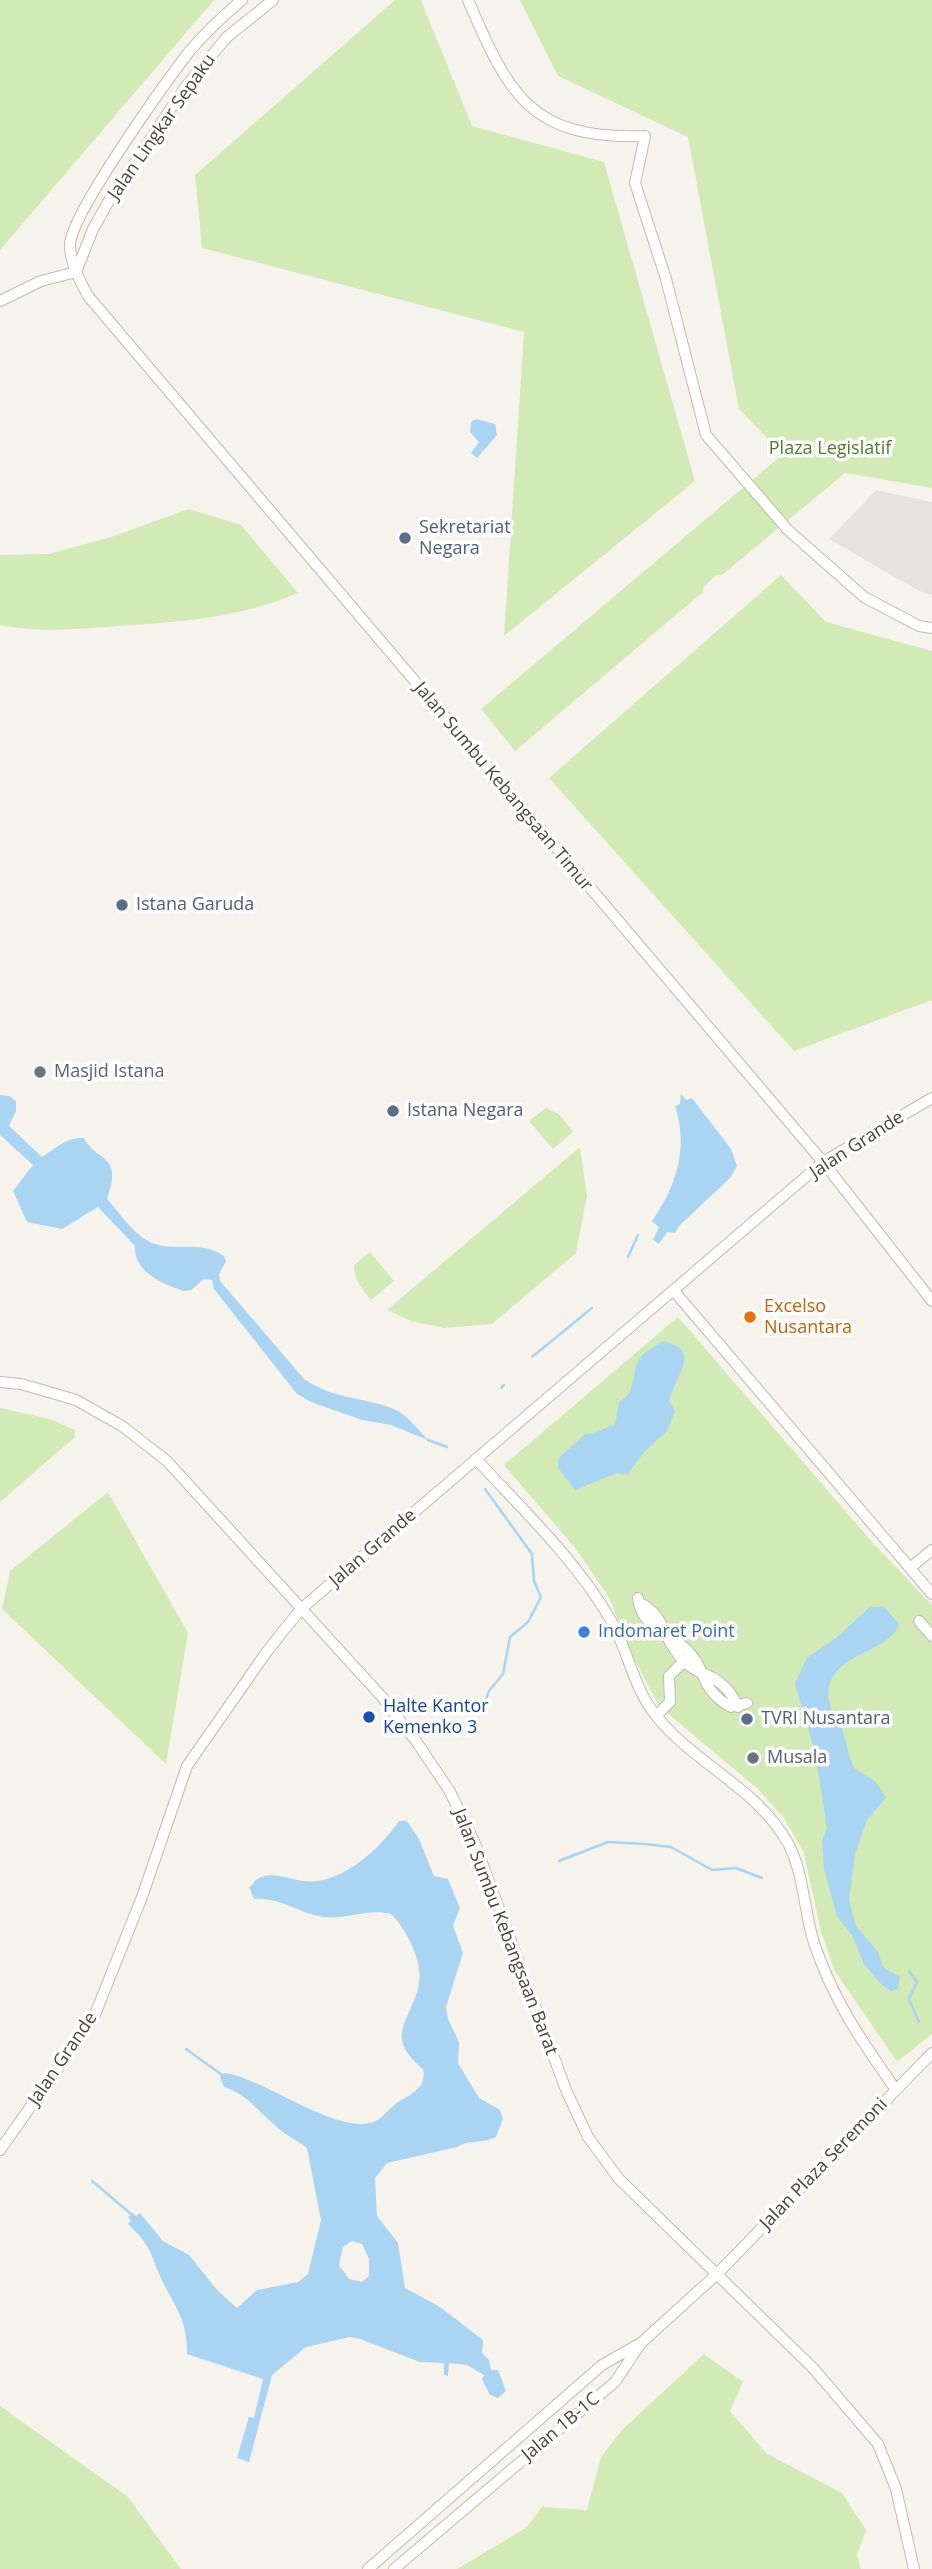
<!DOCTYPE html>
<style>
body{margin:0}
canvas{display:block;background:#f6f3ec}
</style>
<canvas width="932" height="2569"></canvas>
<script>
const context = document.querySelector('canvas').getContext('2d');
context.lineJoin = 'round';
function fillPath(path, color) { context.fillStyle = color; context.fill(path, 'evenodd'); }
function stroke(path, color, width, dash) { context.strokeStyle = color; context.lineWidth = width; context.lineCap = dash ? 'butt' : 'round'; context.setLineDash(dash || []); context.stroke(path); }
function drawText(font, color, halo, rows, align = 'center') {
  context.font = font + ' "Open Sans",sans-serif'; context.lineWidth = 7; context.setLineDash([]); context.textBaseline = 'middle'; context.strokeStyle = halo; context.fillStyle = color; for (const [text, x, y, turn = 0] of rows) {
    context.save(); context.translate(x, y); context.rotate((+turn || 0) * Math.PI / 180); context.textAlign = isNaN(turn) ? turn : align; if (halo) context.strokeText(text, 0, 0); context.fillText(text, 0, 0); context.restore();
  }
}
const industrial = new Path2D(`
 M876 490 932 502V595L919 591 829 539Z`);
const green = new Path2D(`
 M0 0H214L0 250Z
 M395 0H421L472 126 604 162 695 481 504 636 524 332 202 248 195 175Z
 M520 0H932V488L845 473 722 575H717L704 586 703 592 515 751 481 709 783 454 739 409 688 137 558 76Z
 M189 509 241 525 298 593C239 618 181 622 118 626 74 629 44 633 0 625V555L49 554 111 537Z
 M781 575 826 622 932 651V1000L794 1051 549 778Z
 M546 1108 559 1114 573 1132 553 1149 529 1121Z
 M580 1147 587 1196 576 1253 492 1324 444 1328 411 1321 387 1310Z
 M370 1252 394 1281 371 1300C362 1289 354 1280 354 1265Z
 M678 1317 872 1542 932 1605V2034L897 2062 835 1971 821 1932 804 1853 784 1818 759 1790 659 1706 628 1647 610 1599 576 1549 504 1465Z
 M0 1408 50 1419 75 1430V1437L0 1502Z
 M108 1492 188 1633 166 1764 2 1609 10 1571Z
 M704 2354 743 2382 730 2411 767 2454 842 2493 866 2530 857 2555 861 2569H457L526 2528 542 2507 587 2510 601 2457 623 2429Z
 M0 2406 128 2497 181 2569H0Z`);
const water = new Path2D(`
 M476 419 495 424 497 435 477 458 471 453 479 442 470 432 471 422Z
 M681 1094 686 1100 692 1098 731 1149 737 1166 730 1178 679 1226 675 1233 667 1232 659 1244 653 1240 659 1227 652 1221C676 1187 689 1147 675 1106L680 1104Z
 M0 1095 9 1096 16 1101V1111L9 1126 42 1157C56 1148 66 1137 84 1138 96 1162 124 1154 107 1199 119 1212 133 1234 150 1242 173 1253 200 1239 224 1256L226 1261 219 1274 220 1281 304 1379C334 1400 367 1397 396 1410 408 1416 419 1431 428 1440L391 1425 362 1420 311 1402 297 1394 214 1289 212 1280 204 1279 191 1290 184 1291C162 1284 133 1271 135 1246L98 1207 62 1229 27 1222 13 1191 33 1165 0 1135Z
 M662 1341C703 1349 677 1373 669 1401L675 1411 667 1431 645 1451 627 1475 617 1473 575 1490 558 1468 559 1458 585 1434C598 1434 603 1427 615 1425L619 1402C638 1392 630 1373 640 1358 644 1352 656 1346 662 1341Z
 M870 1607H884L899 1624C891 1655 814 1653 831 1708 834 1716 841 1723 843 1732 847 1744 848 1756 854 1768L876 1782 886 1798 867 1820 855 1854 849 1900 856 1926 878 1952 883 1967 900 1977 898 1989 891 1991 882 1985 864 1964 852 1935 837 1916 824 1869 822 1841 827 1828 815 1752 795 1683 807 1658 836 1638Z
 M399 1821H407L419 1839 434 1876 448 1879 460 1908 453 1926 463 1953 446 2007 448 2019 459 2042 458 2063 479 2098 500 2110 503 2119 496 2137C482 2144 469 2139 457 2147L387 2163 375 2178 377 2216 398 2243 405 2288 440 2307 483 2340 482 2353 489 2360 491 2370H498L506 2391 498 2398 490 2395 482 2379 484 2375 467 2365 449 2363 448 2376 444 2375V2363L420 2362 360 2339 350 2337 306 2347 272 2375 249 2462 237 2458 249 2417 254 2418 263 2379 187 2354C188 2315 170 2302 157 2269 149 2247 145 2240 128 2224L131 2220 128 2217 133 2213 136 2216 140 2213 163 2241 189 2255 217 2290 237 2308 257 2290 298 2282 308 2274 321 2220 307 2148C299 2142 291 2138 283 2132 264 2118 248 2094 224 2087L220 2077 224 2073C259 2076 333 2132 370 2123 382 2121 389 2107 400 2101 413 2093 427 2087 423 2069 382 2034 412 2022 419 1983 423 1962 406 1928 391 1914 368 1908 346 1920 324 1917 299 1914 281 1897 254 1899L249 1887C252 1886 253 1883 255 1881 268 1869 289 1879 303 1881 340 1886 380 1849 399 1821ZM352 2241 362 2244 369 2259V2276L362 2282 349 2279 339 2265 343 2247Z`);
const stream = new Path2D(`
 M628 1257 638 1235
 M532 1357 592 1308
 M501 1388 504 1385
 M428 1440 447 1447
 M483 1707 489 1691 503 1674 510 1637 528 1622 541 1597 534 1581 532 1554 485 1489
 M559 1861 608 1842 645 1844 671 1847 712 1870 736 1868 762 1878
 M909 1971 917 1982 909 1999 919 2022
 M186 2049 222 2075
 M92 2181 131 2214`);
const minor = new Path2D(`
 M242 0C223 16 204 34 188 53 166 82 70 215 70 245 70 263 80 281 88 296L823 1162 932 1301
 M468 0C509 95 530 140 645 136L635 183 666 279 706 435 788 530 864 597 919 626 932 628
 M76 272 93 229 110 199 186 86 227 37 273 0
 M0 301 41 281 76 272
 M674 1291 932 1594
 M0 1382 21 1384 76 1400 122 1426 167 1461 382 1697 416 1741 449 1790 474 1841 566 2090 588 2137 619 2179 813 2368 878 2444 896 2489 914 2569
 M476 1459C522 1509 574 1558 609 1617 628 1648 633 1689 657 1717 697 1766 758 1788 789 1845 804 1875 804 1911 814 1943 834 2002 861 2040 896 2090
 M910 1568 932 1550
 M638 1598C643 1628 658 1621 667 1637 678 1655 682 1664 702 1673 708 1689 715 1698 731 1707L747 1703
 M639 1603C654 1609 661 1621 666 1635 684 1645 694 1654 702 1673 720 1680 730 1689 738 1707
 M919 1621 932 1636
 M656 1716 670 1702 669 1676 683 1662
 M0 2150 94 2017 142 1897 187 1766 268 1650 301 1609 823 1162 932 1098
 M368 2569 602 2365 639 2344
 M394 2569 615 2382 641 2343 717 2274 932 2053`);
const markers = [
 [405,538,7,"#5c6f8a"],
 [122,905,7,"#5c6f8a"],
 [40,1072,7,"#6b7280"],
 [393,1111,7,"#5c6f8a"],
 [750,1317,7,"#e8710a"],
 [584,1632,7,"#3f7fe0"],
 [369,1717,7,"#1a4fb4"],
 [747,1719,7,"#5c6f8a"],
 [753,1758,7,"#6b7280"]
];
const streetNames = [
 ["Jalan Lingkar Sepaku",162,127,-55],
 ["Jalan Sumbu Kebangsaan Timur",503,787,50],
 ["Jalan Grande",857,1145,-33],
 ["Jalan Grande",373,1548,-41],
 ["Jalan Sumbu Kebangsaan Barat",505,1932,69],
 ["Jalan Grande",63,2059,-56],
 ["Jalan Plaza Seremoni",824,2164,-46],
 ["Jalan 1B-1C",561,2427,-40]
];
const parkNames = [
 ["Plaza Legislatif",830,449]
];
const serviceNames = [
 ["Sekretariat",419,528],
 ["Negara",419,549],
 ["Istana Garuda",136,905],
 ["Istana Negara",407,1111],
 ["TVRI Nusantara",761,1719]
];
const worshipNames = [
 ["Masjid Istana",54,1072],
 ["Musala",767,1758]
];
const foodNames = [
 ["Excelso",764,1307],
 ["Nusantara",764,1328]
];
const shopNames = [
 ["Indomaret Point",598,1632]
];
const transitNames = [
 ["Halte Kantor",383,1707],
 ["Kemenko 3",383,1728]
];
fillPath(industrial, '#e6e2dd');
fillPath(green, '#d2eab5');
fillPath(water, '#a9d4f2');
stroke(stream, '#a9d4f2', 2.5);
stroke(minor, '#c2bbae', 12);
stroke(minor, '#fff', 10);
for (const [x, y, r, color] of markers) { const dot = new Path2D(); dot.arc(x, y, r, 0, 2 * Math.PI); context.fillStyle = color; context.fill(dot); stroke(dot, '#fff', 2.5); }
drawText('18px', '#4b4439', '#fff', streetNames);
drawText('18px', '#4a7f2a', '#fff', parkNames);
drawText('18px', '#4e5e75', '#fff', serviceNames, 'left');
drawText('18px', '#5b616d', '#fff', worshipNames, 'left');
drawText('18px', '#c56008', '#fff', foodNames, 'left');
drawText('18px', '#366cbe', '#fff', shopNames, 'left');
drawText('18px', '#164399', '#fff', transitNames, 'left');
</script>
